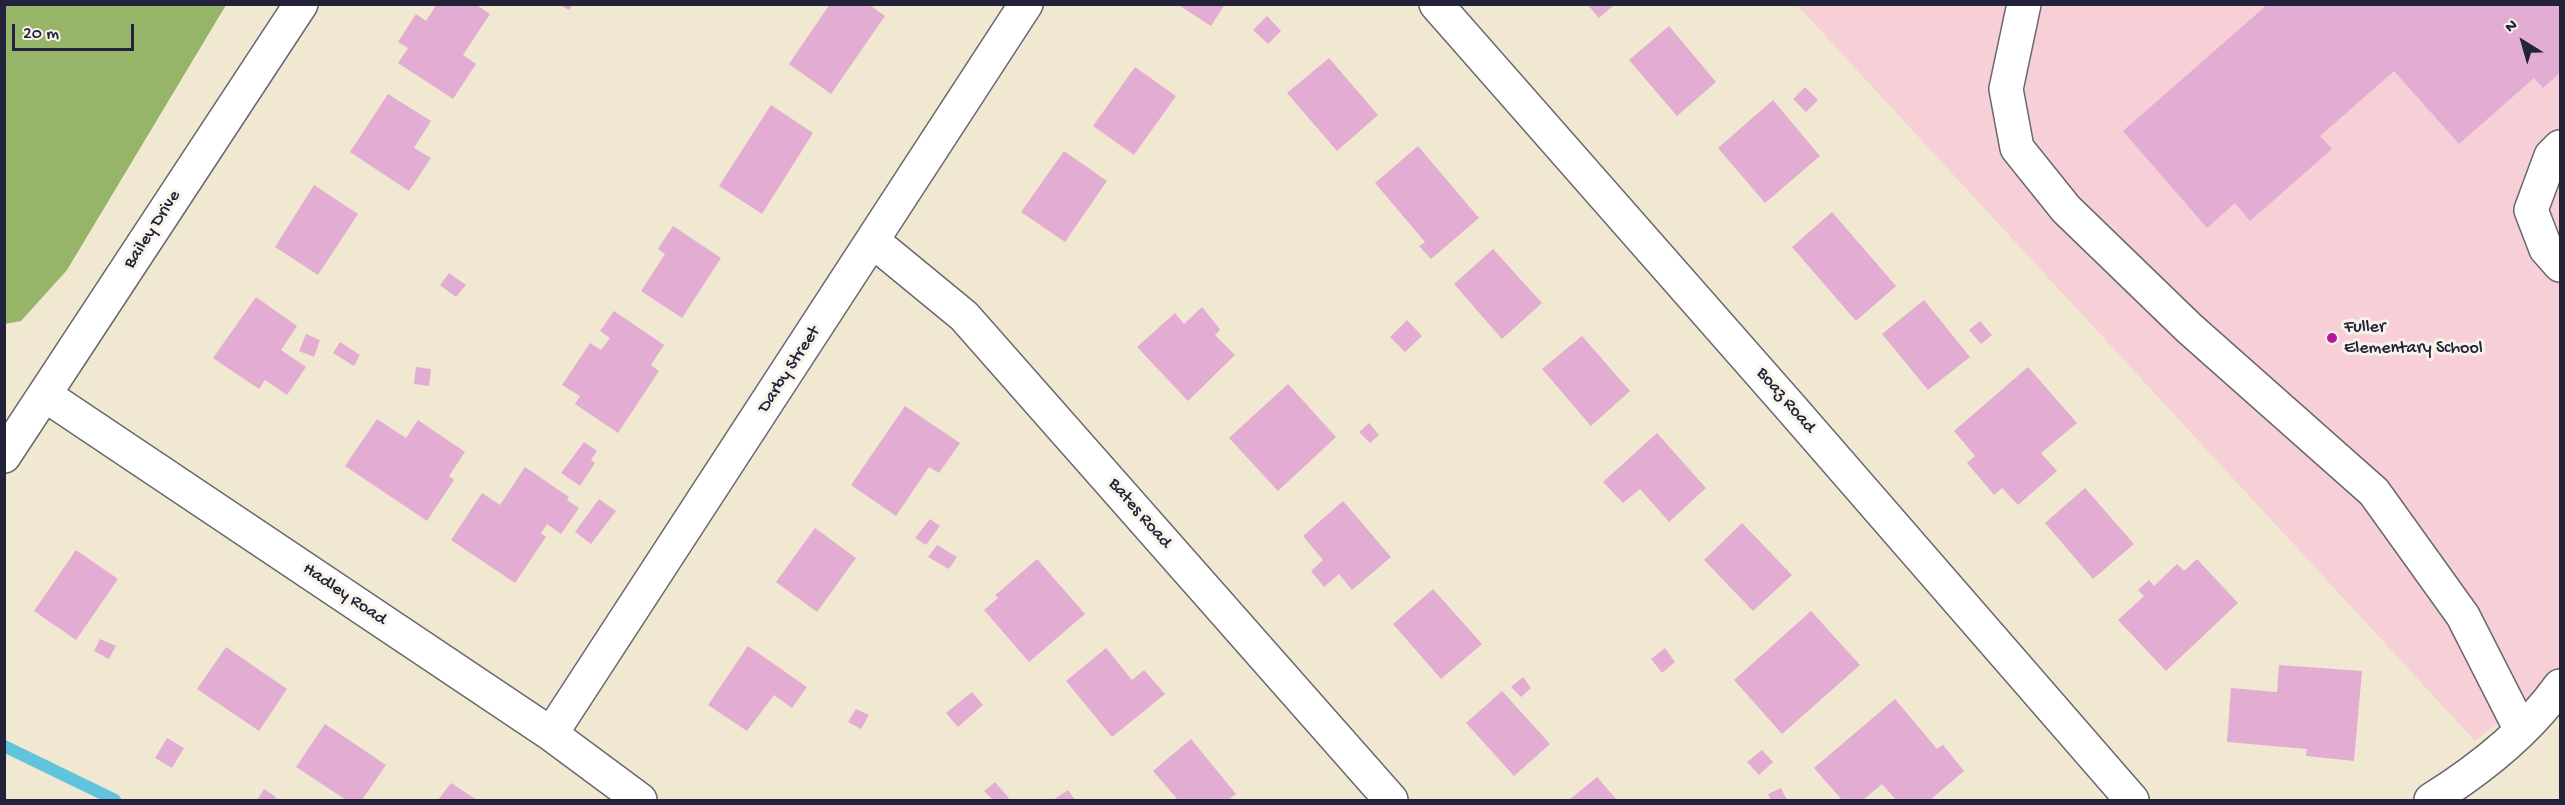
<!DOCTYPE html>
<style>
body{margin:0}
#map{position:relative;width:2565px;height:805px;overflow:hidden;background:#f0e8d0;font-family:"Gochi Hand",sans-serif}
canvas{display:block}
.frame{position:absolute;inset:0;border:6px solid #22223b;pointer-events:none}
.north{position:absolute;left:2493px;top:12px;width:60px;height:60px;-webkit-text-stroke:4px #f7f3e8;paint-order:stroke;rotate:323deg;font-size:16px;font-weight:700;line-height:24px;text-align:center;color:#22223b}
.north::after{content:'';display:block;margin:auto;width:21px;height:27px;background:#22223b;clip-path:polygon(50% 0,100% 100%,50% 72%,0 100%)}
.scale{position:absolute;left:12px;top:24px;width:122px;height:27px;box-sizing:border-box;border:3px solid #22223b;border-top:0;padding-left:8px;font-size:18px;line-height:21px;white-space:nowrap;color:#22223b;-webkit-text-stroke:4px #f7f3e8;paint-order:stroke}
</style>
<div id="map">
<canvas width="2565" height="805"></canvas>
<div class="frame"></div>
<div class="north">N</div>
<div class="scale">20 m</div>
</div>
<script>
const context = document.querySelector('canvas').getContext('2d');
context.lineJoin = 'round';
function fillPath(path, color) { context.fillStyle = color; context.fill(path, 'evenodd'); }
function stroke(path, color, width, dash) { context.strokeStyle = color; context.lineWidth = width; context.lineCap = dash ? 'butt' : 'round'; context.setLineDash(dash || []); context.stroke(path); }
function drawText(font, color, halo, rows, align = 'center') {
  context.font = font + ' "Gochi Hand",sans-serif'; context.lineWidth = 6; context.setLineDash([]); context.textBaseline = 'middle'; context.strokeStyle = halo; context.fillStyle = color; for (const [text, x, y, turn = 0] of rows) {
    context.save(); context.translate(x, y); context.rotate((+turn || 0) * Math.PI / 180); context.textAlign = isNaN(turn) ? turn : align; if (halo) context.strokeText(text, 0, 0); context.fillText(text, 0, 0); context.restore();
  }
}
const built = new Path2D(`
 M1797 5H2560V672L2475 741Z`);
const forest = new Path2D(`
 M5 4 226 5 67 270 21 321 5 324Z`);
const stream = new Path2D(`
 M4 746 115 800`);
const building = new Path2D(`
 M437 4H475L490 14 463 55 476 64 453 99 398 63 408 48 398 42 416 14 426 21Z
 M558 4H573L569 10Z
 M830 4H868L885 16 831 94 789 64Z
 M1177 4H1225L1211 26Z
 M1587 4H1615L1599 18Z
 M2268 4H2560V73L2543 88 2534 78 2459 144 2394 71 2320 136 2332 149 2250 221 2235 203 2207 228 2123 131Z
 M1267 16 1281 31 1268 44 1253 30Z
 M1669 26 1716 82 1677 116 1629 60Z
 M1329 58 1378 115 1337 151 1287 93Z
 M1135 67 1176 96 1134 155 1093 126Z
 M1805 87 1818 100 1806 112 1793 99Z
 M388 94 431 121 414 148 431 158 409 191 350 152Z
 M1773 100 1820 156 1765 203 1718 148Z
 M771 105 813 133 762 214 719 186Z
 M1418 146 1479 218 1431 259 1419 246 1425 242 1375 183Z
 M1064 151 1107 181 1065 242 1021 212Z
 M314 185 358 214 318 275 275 247Z
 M1832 212 1896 286 1856 321 1792 247Z
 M673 226 721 258 682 318 641 291 665 254 658 249Z
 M1493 249 1542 303 1502 339 1454 284Z
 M449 273 466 285 456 297 440 285Z
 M256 297 297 326 281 350 306 367 287 395 265 380 259 389 213 358Z
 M1924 300 1970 357 1928 390 1882 334Z
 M1202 307 1219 328 1220 330 1215 335 1235 355 1188 401 1137 347 1175 313 1184 324Z
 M614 311 664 345 651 365 659 371 618 433 575 404 580 396 562 385 590 343 601 350 610 338 600 331Z
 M1407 320 1422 336 1405 352 1390 337Z
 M1980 321 1992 335 1981 344 1969 330Z
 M306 334 320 340 314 357 299 351Z
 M1582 336 1630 391 1591 426 1542 369Z
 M340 342 360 355 354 366 333 353Z
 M416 367 431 369 429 386 414 384Z
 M2028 367 2077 423 2041 453 2057 471 2018 505 2002 488 1994 495 1967 463 1975 456 1954 431Z
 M1288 384 1336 437 1278 491 1229 438Z
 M905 406 960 443 939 473 929 467 896 516 851 485Z
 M377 419 406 438 418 420 465 452 449 476 454 480 427 521 345 466Z
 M1369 423 1379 435 1370 443 1359 432Z
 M1657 433 1706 488 1669 522 1640 489 1623 503 1603 482Z
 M584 442 597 451 591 460 595 463 580 486 561 473Z
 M525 467 569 497 567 500 579 508 561 534 547 524 541 533 546 537 515 583 451 540 482 493 500 505Z
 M2085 488 2134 544 2093 579 2045 523Z
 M599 499 616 511 591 544 575 532Z
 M1343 501 1391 557 1352 590 1339 574 1324 587 1311 571 1323 560 1303 536Z
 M930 519 940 526 926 545 915 538Z
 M1742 523 1792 575 1753 611 1704 560Z
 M815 528 856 558 817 612 776 582Z
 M937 545 957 557 949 569 928 557Z
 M76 550 118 579 76 640 34 611Z
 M1037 559 1085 614 1029 662 984 610 998 598 995 595 999 592Z
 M2197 559 2238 603 2166 671 2118 620 2144 596 2138 590 2149 580 2154 586 2177 564 2184 571Z
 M1433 589 1482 644 1441 679 1393 624Z
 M1811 611 1860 665 1782 734 1734 680Z
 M100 639 116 646 109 659 94 651Z
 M748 646 807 687 792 708 774 695 747 731 708 705Z
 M226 647 287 689 259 731 197 689Z
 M1106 648 1132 680 1144 670 1165 694 1112 737 1066 681Z
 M1665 648 1675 662 1662 673 1651 659Z
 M2279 665 2362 671 2354 761 2306 756 2307 749 2227 742 2231 688 2277 692Z
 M1523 677 1531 688 1521 697 1511 687Z
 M1502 691 1550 744 1514 776 1466 723Z
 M972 692 983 705 958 727 946 713Z
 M1895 699 1937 749 1943 745 1964 771 1930 800H1896L1882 784 1863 800H1842L1814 768Z
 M856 709 869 715 861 729 848 722Z
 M325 724 386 765 362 800H346L296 767Z
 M167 738 184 748 172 768 155 758Z
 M1191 739 1236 794 1228 800H1178L1153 771Z
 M1762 750 1773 762 1759 775 1747 762Z
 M1597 777 1617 800H1569Z
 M995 782 1009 798 1007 800H993L984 791Z
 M451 783 477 800H438Z
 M1781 788 1787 800H1771L1768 794Z
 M264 789 276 797 274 800H257Z
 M1068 790 1075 800H1053Z`);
const minor = new Path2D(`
 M1436 4 1792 409 2132 800
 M2024 4 2006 89 2017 148 2066 209 2189 328 2374 492 2463 616 2521 730
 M2560 147 2551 156 2531 210 2546 249 2560 265
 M874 242 964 316 1391 800
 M45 395 551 734 640 800
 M4 456 301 4
 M551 734 1026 4
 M2431 800C2479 770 2527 732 2560 686`);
const markers = [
 [2332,338,6,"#b5179e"]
];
const streetNames = [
 ["Bailey Drive",153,230,-57],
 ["Darby Street",790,370,-57],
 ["Boaz Road",1785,401,49],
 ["Bates Road",1139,514,49],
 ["Hadley Road",344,595,34]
];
const poiNames = [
 ["Fuller",2344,328],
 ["Elementary School",2344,349]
];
fillPath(built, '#f6cfd7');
fillPath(forest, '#97b568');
stroke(stream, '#60c4de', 12);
fillPath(building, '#e3add3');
stroke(minor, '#6a676f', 36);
stroke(minor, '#fff', 33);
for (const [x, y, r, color] of markers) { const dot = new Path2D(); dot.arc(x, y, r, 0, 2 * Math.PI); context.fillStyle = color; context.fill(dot); stroke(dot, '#f7f3e8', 2); }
drawText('18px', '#22223b', '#f7f3e8', streetNames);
drawText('18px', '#22223b', '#f7f3e8', poiNames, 'left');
</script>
